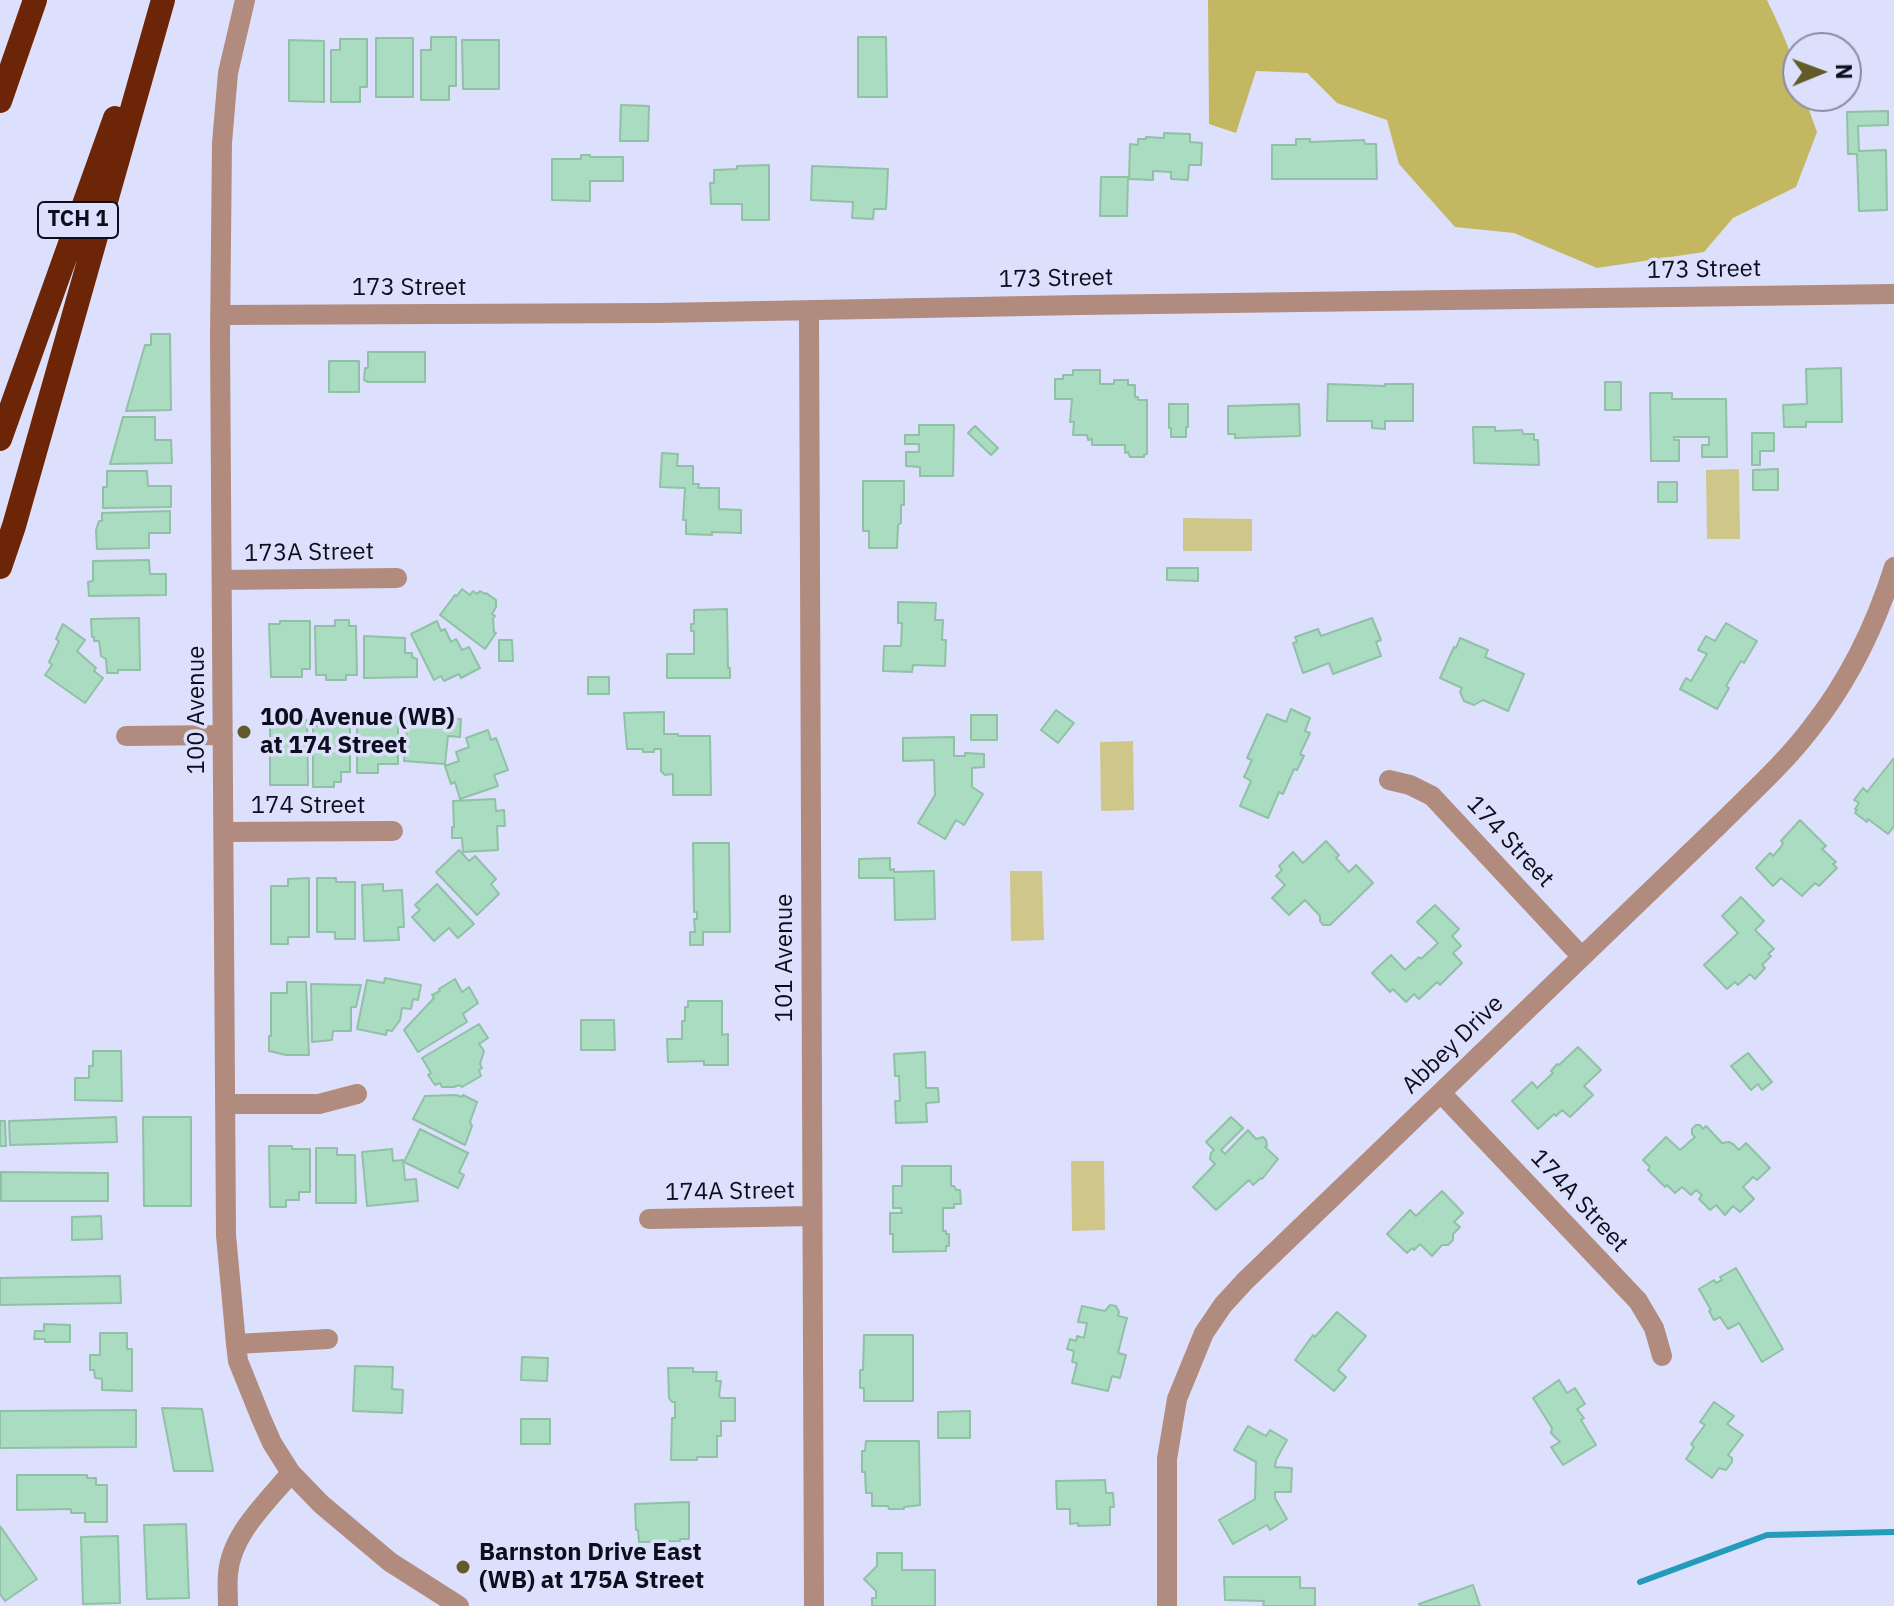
<!DOCTYPE html>
<style>
body{margin:0}
#map{position:relative;width:1894px;height:1606px;overflow:hidden;background:#dde0fc;font-family:"IBM Plex Sans",sans-serif}
canvas{display:block}
.north{position:absolute;left:1782px;top:32px;width:80px;height:80px;box-sizing:border-box;background:#dde0fc;border:2px solid #8a8ca3;border-radius:50%;rotate:89deg;font-size:22px;font-weight:700;line-height:32px;text-align:center;color:#0d0e1d}
.north::after{content:'';display:block;margin:auto;width:28px;height:36px;background:#635b27;clip-path:polygon(50% 0,100% 100%,50% 72%,0 100%)}
</style>
<div id="map">
<canvas width="1894" height="1606"></canvas>
<div class="north">N</div>
</div>
<script>
const context = document.querySelector('canvas').getContext('2d');
context.lineJoin = 'round';
function fillPath(path, color) { context.fillStyle = color; context.fill(path, 'evenodd'); }
function stroke(path, color, width, dash) { context.strokeStyle = color; context.lineWidth = width; context.lineCap = dash ? 'butt' : 'round'; context.setLineDash(dash || []); context.stroke(path); }
function drawText(font, color, halo, rows, align = 'center') {
  context.font = font + ' "IBM Plex Sans",sans-serif'; context.lineWidth = 7; context.setLineDash([]); context.textBaseline = 'middle'; context.strokeStyle = halo; context.fillStyle = color; for (const [text, x, y, turn = 0] of rows) {
    context.save(); context.translate(x, y); context.rotate((+turn || 0) * Math.PI / 180); context.textAlign = isNaN(turn) ? turn : align; if (halo) context.strokeText(text, 0, 0); context.fillText(text, 0, 0); context.restore();
  }
}
const green = new Path2D(`
 M1739 469 1740 539H1707L1706 470Z
 M1183 518 1252 519V551H1183Z
 M1133 741 1134 810 1101 811 1100 742Z
 M1010 871H1042L1044 940 1011 941Z
 M1071 1161H1104L1105 1230 1072 1231Z`);
const forest = new Path2D(`
 M1208 0H1767C1781 30 1798 62 1798 96H1804L1817 132 1796 187 1733 218 1704 252 1597 268 1514 233 1455 227 1399 164 1387 120 1337 103 1307 73 1256 71 1236 133 1209 124Z`);
const stream = new Path2D(`
 M1640 1582 1767 1535 1894 1532`);
const building = new Path2D(`
 M431 37H456V86H449V100H421V50H431Z
 M858 37H886L887 97H858Z
 M376 38H413V97H376Z
 M340 39H367V87H360V102H331V50H340Z
 M289 40 324 41V102L289 101Z
 M462 40H499V89H463Z
 M621 105 649 106 648 141H620Z
 M1888 111V125L1858 126 1859 151 1886 150 1887 210 1859 211 1857 154H1848L1847 112Z
 M1164 133 1190 134V142L1202 143 1201 165H1189L1188 180 1171 179V172L1153 171V180L1129 179 1130 144 1138 145V139H1146V137L1164 138Z
 M1296 139H1310V142L1364 140 1365 144H1376L1377 179H1272V145H1296Z
 M581 155H590V157H623V181H590V201L552 200V159H581Z
 M769 165V220H742V204H711L710 183H714V170L737 169V166Z
 M812 166 888 169 886 209H874L873 219 852 218 853 202 811 200Z
 M1101 177H1128L1127 216H1100Z
 M151 334H170L171 410 126 411 145 345H151Z
 M368 352H425V382H368L364 380 365 368H368Z
 M329 361H359V392H329Z
 M1841 368 1842 422H1806V427H1784L1783 405 1807 404 1806 369Z
 M1073 370H1100V384H1114V380H1128V385H1135V397H1138V400H1147V454L1144 455V457H1130L1128 452 1125 453V445H1092V439L1088 440 1087 435H1073L1074 422H1070L1072 399H1055V379H1063V375H1073Z
 M1605 382H1621V410H1605Z
 M1328 384 1385 386V384H1413V421H1385V429L1372 428V421H1327Z
 M1650 393H1672V399H1726L1727 457H1702V445H1709V437H1674V440H1679V461H1651Z
 M1169 404H1188V427H1186V437H1171V428H1169Z
 M1299 404 1300 436 1235 438V434H1228V406Z
 M123 417H155V440H171L172 463 110 464Z
 M919 425H954L953 476H920V467L906 466V452H919V444H905V435H919Z
 M975 426 998 448 991 455 968 433Z
 M1473 427H1495V431L1522 430 1523 434H1534V440H1538L1539 465 1474 463Z
 M1752 433H1774V451H1760V465H1752Z
 M662 453 678 454 677 466H693V484H699L698 488H719V509L741 510V533L712 532V535L686 534V520H683L685 488 660 487Z
 M1778 469V490H1753V470Z
 M107 471H147L148 486H171V507L103 508V487H107Z
 M863 481H904V505H901V523L898 525 897 548H869V531H863Z
 M1658 482H1677V502H1658Z
 M170 511V533H149V548L97 549 96 530 99 521H102V513Z
 M149 560 150 574H166V595L89 596 88 582 93 581V561Z
 M1167 568H1198V581L1167 580Z
 M462 589 470 595 473 591 477 594 480 591 485 594 486 593 496 600V607L492 614 495 616 493 619 494 632 496 633 485 649 440 615 455 595 457 596Z
 M898 602 936 603 935 620H943L942 640H946L945 666 913 665 912 672 883 671 884 646H901L902 623H898Z
 M727 609 728 668H730V678H667V654H694V631H691V624H694V610Z
 M139 618 140 670H118V673H107L106 659 101 656 99 641H94V637H92L91 619Z
 M1372 618 1381 640 1376 642 1381 656 1333 674 1329 663 1303 673 1293 643 1297 642 1295 637 1318 629 1321 636Z
 M335 620H349V626H356L357 675H346V680H326V675H316L315 626H335Z
 M280 621H310V669H302V677H271L269 624H280Z
 M437 621 441 631 445 629 451 642 456 639 462 650 469 647 480 668 461 678 459 674 444 681 441 676 434 680 411 634Z
 M1726 623 1757 641 1744 663 1741 661 1726 686 1729 688 1717 709 1680 689 1686 678 1691 681 1707 654 1698 650 1706 636 1715 641Z
 M63 624 85 640 77 651 96 668 94 671 103 678 85 703 45 675 52 665 49 662 59 641 56 639Z
 M364 636 405 638V653H412V657L417 659V677L364 678Z
 M1460 638 1488 650 1485 657 1524 674 1508 711 1483 700 1474 705 1464 701 1460 692 1462 688 1440 678 1454 647 1456 648Z
 M499 640H512L513 661H499Z
 M588 677H609V694H588Z
 M1291 709 1310 718 1305 731 1310 733 1300 754 1304 756 1297 770 1294 769 1283 794 1279 792 1268 818 1240 806 1251 781 1244 777 1252 760 1247 758 1267 714 1286 722Z
 M1056 710 1074 723 1058 743 1041 730Z
 M664 712V734H678V736H710L711 795H673V774L665 775 661 771V749H654V752H643V749H627L624 713Z
 M408 715 461 719 460 737 448 736 445 764 404 761Z
 M971 715H997V740H971Z
 M331 717H350V772H341V782H334V787H313V726H331Z
 M357 717H398V764H378V773H357Z
 M307 720 308 785H270V725H280V721Z
 M488 730 491 740 496 738 508 770 494 775 498 786 460 799 455 782 451 784 445 766 459 761 456 752 469 747 466 738Z
 M954 737V756H965V753L984 754V767L972 768V787L983 794 964 825 956 820 945 839 918 823 935 795 934 760 903 761V738Z
 M1894 758V826L1888 834 1868 819 1867 822 1855 813 1857 810 1855 809 1859 803 1854 800 1863 788 1867 792Z
 M495 799 496 811 504 810 505 826H497L498 850 463 852 462 838H452V827H454L453 801Z
 M1800 820 1826 846 1822 849 1836 862 1833 864 1837 868 1819 886 1815 883 1802 896 1781 878 1773 886 1756 868 1770 853 1773 856 1781 847 1783 843 1781 841Z
 M1326 841 1339 855 1336 858 1349 872 1356 865 1373 883 1330 925H1323L1320 921V916L1305 900 1289 915 1272 898 1285 885 1276 876 1282 870 1279 866 1293 852 1303 863Z
 M693 843H729L730 932H703V945H690V932H695L694 919H697V912H694Z
 M459 850 469 861 475 856 496 879 491 884 499 894 477 915 436 872Z
 M890 858V870L894 869V872L934 871 935 919 895 920 894 878H859V859Z
 M309 878V937H288V944H271V886H288V879Z
 M317 878H336V882H355V939H335V932H317Z
 M383 884V891L402 890 404 927H398L399 940 364 941 362 885Z
 M437 884 474 924 458 938 449 928 434 941 412 917 420 910 415 905Z
 M1741 897 1764 921 1755 930 1774 949 1768 954 1771 956 1762 965 1765 968 1755 979 1750 974 1738 985 1735 982 1727 989 1704 965 1738 933 1722 916Z
 M1435 905 1459 929 1452 936 1461 946 1453 953 1462 963 1440 985 1437 982 1419 999 1414 994 1406 1002 1393 989 1390 992 1372 973 1391 955 1405 970 1419 957 1421 959 1438 943 1417 922Z
 M385 978 421 985 418 1000 413 999 411 1009 402 1008 400 1020 392 1031 387 1030 386 1035 357 1029 367 980 384 983Z
 M455 979 462 992 469 987 478 1003 463 1014 467 1022 418 1052 404 1030 434 998 432 995 440 991 439 989Z
 M287 982H306L309 1055H286L269 1051V1036H271V993H287Z
 M311 984 361 985 356 1007H351V1031H333L332 1040 312 1042Z
 M688 1001H722V1035L728 1034V1065H704V1061L668 1062 667 1039H682V1021H685V1007H688Z
 M581 1020H614L615 1050H581Z
 M479 1024 488 1038 479 1044 484 1051 480 1064 482 1068 479 1070 481 1076 462 1087 459 1085 454 1087H442L440 1083 435 1085 428 1075 431 1073 422 1058Z
 M1578 1047 1601 1070 1584 1086 1593 1095 1570 1117 1562 1110 1556 1116 1554 1114 1538 1129 1512 1101 1532 1082 1537 1088 1553 1073 1551 1071 1557 1064 1559 1065Z
 M93 1051H121L122 1101 75 1100V1078H89V1066H93Z
 M925 1052 926 1088H938L939 1102 926 1103 927 1122 896 1123 895 1101H900L899 1076H895L894 1054Z
 M1748 1053 1772 1082 1762 1090 1758 1084 1751 1090 1731 1066Z
 M456 1095 462 1097 463 1095 477 1102 470 1122 472 1126 465 1145 413 1119 425 1096Z
 M116 1117 117 1142 10 1145 9 1121Z
 M143 1117H191V1206H144Z
 M1231 1117 1243 1128 1221 1150 1225 1154 1248 1130 1256 1139 1263 1137 1266 1140 1267 1146 1265 1147 1278 1159 1262 1179 1261 1178 1253 1185 1249 1180 1216 1210 1193 1187 1215 1164 1210 1159 1211 1153 1214 1150 1206 1142Z
 M0 1121H5L6 1146H0Z
 M1696 1125H1700L1703 1129 1706 1126 1722 1143 1729 1142 1733 1144 1739 1150 1746 1143 1770 1168 1757 1180 1753 1177 1743 1187 1754 1199 1740 1212 1733 1206 1725 1215 1716 1205 1710 1210 1699 1199 1702 1195 1696 1190 1691 1195 1682 1187 1675 1193 1667 1185 1665 1187 1648 1170 1650 1167 1643 1160 1666 1137 1680 1150 1695 1137 1692 1134V1129Z
 M420 1129 468 1153 459 1172 464 1175 458 1188 404 1162Z
 M269 1146H292V1149H310V1192H299V1200H286V1207H270Z
 M316 1148H337V1155H355L356 1203H316Z
 M392 1149 393 1161 403 1160 405 1180 416 1179 418 1201 367 1206 362 1152Z
 M902 1166H951V1186H954L956 1190H960L961 1204H954V1208H943V1231H946V1234H949V1246H946V1251L893 1252V1234H890V1213H902L901 1208H893V1186H902Z
 M1 1172 108 1173V1201H1Z
 M1442 1191 1463 1213 1454 1222 1460 1227 1453 1234V1240L1448 1245H1442L1432 1256 1420 1244 1414 1250 1412 1248 1407 1253 1387 1234 1410 1210 1416 1216Z
 M101 1216 102 1239 72 1240V1217Z
 M1736 1268 1783 1349 1762 1362 1739 1323 1728 1329 1720 1317 1714 1320 1709 1311 1711 1310 1699 1289 1714 1280 1716 1283 1722 1280 1720 1277Z
 M120 1276 121 1303 0 1305V1278Z
 M1110 1305 1116 1306 1119 1312 1118 1316 1127 1318 1118 1353 1126 1355 1120 1378 1112 1376 1108 1391 1072 1383 1077 1363 1072 1362 1074 1351 1067 1349 1070 1339 1076 1341 1077 1336 1084 1338 1087 1323 1078 1322 1082 1306 1105 1311Z
 M1337 1312 1366 1336 1338 1370 1346 1377 1334 1391 1295 1360 1313 1335 1315 1337Z
 M44 1324 70 1325V1342H45V1339H34L35 1331H44Z
 M100 1333H127V1349H132V1391L102 1390V1379L95 1378 94 1370H90V1355H100Z
 M864 1335H913V1401H864V1388H860V1370H863Z
 M522 1357 548 1358 547 1381 521 1380Z
 M355 1366 393 1367 392 1389 403 1390 402 1413 353 1411Z
 M668 1368H693V1372H717L716 1381H721L719 1396 721 1398H735V1421H721V1436H717V1457H697V1460H671L672 1418H675V1402H672L669 1398Z
 M1559 1380 1567 1393 1575 1388 1585 1404 1577 1409 1584 1418 1581 1420 1596 1445 1563 1465 1551 1447 1560 1442 1551 1433 1552 1428 1533 1398Z
 M1714 1402 1734 1416 1727 1424 1743 1435 1728 1455 1732 1458V1462L1726 1470 1719 1468 1712 1478 1686 1459 1694 1447 1691 1444 1705 1425 1700 1422Z
 M162 1408 202 1409 213 1471H174Z
 M136 1410V1447L0 1448V1411Z
 M970 1411V1438H938V1412Z
 M521 1419H550V1444H521Z
 M1248 1426 1266 1436 1270 1430 1287 1440 1276 1460 1275 1467 1292 1468 1291 1492H1275V1498L1287 1519 1270 1530 1267 1525 1233 1544 1219 1520 1255 1499 1256 1462 1234 1450Z
 M866 1441H919L920 1505 904 1507V1509H889L888 1506H872V1493H866L865 1472H862V1451H865Z
 M17 1475H87V1478H96V1485H107V1522H85V1513H71V1509L17 1510Z
 M1105 1480 1106 1493H1113L1114 1507H1110V1525L1078 1526V1523L1070 1524V1509H1057L1056 1481Z
 M689 1502V1539H680V1541L639 1542 638 1530H636L635 1504Z
 M186 1524 189 1598 147 1599 144 1525Z
 M0 1526 37 1579 5 1601 0 1594Z
 M118 1536 120 1603 83 1604 81 1537Z
 M877 1553H902V1570H935V1606H872V1598H876V1591L864 1579 877 1566Z
 M1224 1577H1300V1588H1315V1606H1263L1264 1601 1225 1600Z
 M1473 1585 1480 1606H1420L1419 1604Z`);
const minor = new Path2D(`
 M245 0 228 73 222 143 220 338 226 1235 236 1344 238 1361 261 1418 272 1443 291 1473 321 1504 390 1562 459 1606
 M809 310 814 1606
 M220 315 658 313 1080 305 1894 294
 M222 580 397 578
 M126 736 223 735
 M1389 780 1410 785 1432 796 1581 956
 M224 832 393 831
 M1441 1093 1638 1301 1654 1328 1662 1356
 M225 1104H319L357 1094
 M649 1219 812 1216
 M236 1344 328 1339
 M228 1606C228 1596 227 1585 228 1574 231 1534 267 1502 291 1473
 M1167 1606V1459L1177 1399 1204 1333 1223 1305 1245 1281 1718 826C1750 794 1785 763 1812 727 1849 680 1876 624 1894 567`);
const highway = new Path2D(`
 M0 101 35 0
 M0 439 115 118
 M0 567 14 526 163 0`);
const markers = [
 [244,732,8,"#635b27"],
 [463,1567,8,"#635b27"]
];
const shields = [
 [78,220,80]
];
const shieldNames = [
 ["TCH 1",78,220]
];
const streetNames = [
 ["173 Street",1704,270,-1],
 ["173 Street",1056,279,-1],
 ["173 Street",409,288],
 ["173A Street",309,553,-1],
 ["100 Avenue",197,710,-90],
 ["174 Street",308,806],
 ["174 Street",1510,842,47],
 ["101 Avenue",785,958,-90],
 ["Abbey Drive",1453,1045,-44],
 ["174A Street",730,1192,-1],
 ["174A Street",1579,1201,47]
];
const poiNames = [
 ["100 Avenue (WB)",260,718],
 ["at 174 Street",260,746],
 ["Barnston Drive East",479,1553],
 ["(WB) at 175A Street",479,1581]
];
fillPath(green, '#cfc689');
fillPath(forest, '#c4b761');
stroke(stream, '#259bba', 6);
fillPath(building, '#aadcc1');
stroke(building, '#90c1a6', 2);
stroke(minor, '#b08b7e', 20);
stroke(highway, '#6c2506', 24);
for (const [x, y, r, color] of markers) { const dot = new Path2D(); dot.arc(x, y, r, 0, 2 * Math.PI); context.fillStyle = color; context.fill(dot); stroke(dot, '#dde0fc', 3); }
for (const [x, y, w] of shields) { const box = new Path2D(); box.roundRect(x - w / 2, y - 18, w, 36, 6); context.fillStyle = '#dde0fc'; context.fill(box); stroke(box, '#0d0e1d', 2); }
drawText('bold 22px', '#0d0e1d', null, shieldNames);
drawText('24px', '#0d0e1d', '#dde0fc', streetNames);
drawText('bold 24px', '#0d0e1d', '#dde0fc', poiNames, 'left');
</script>
